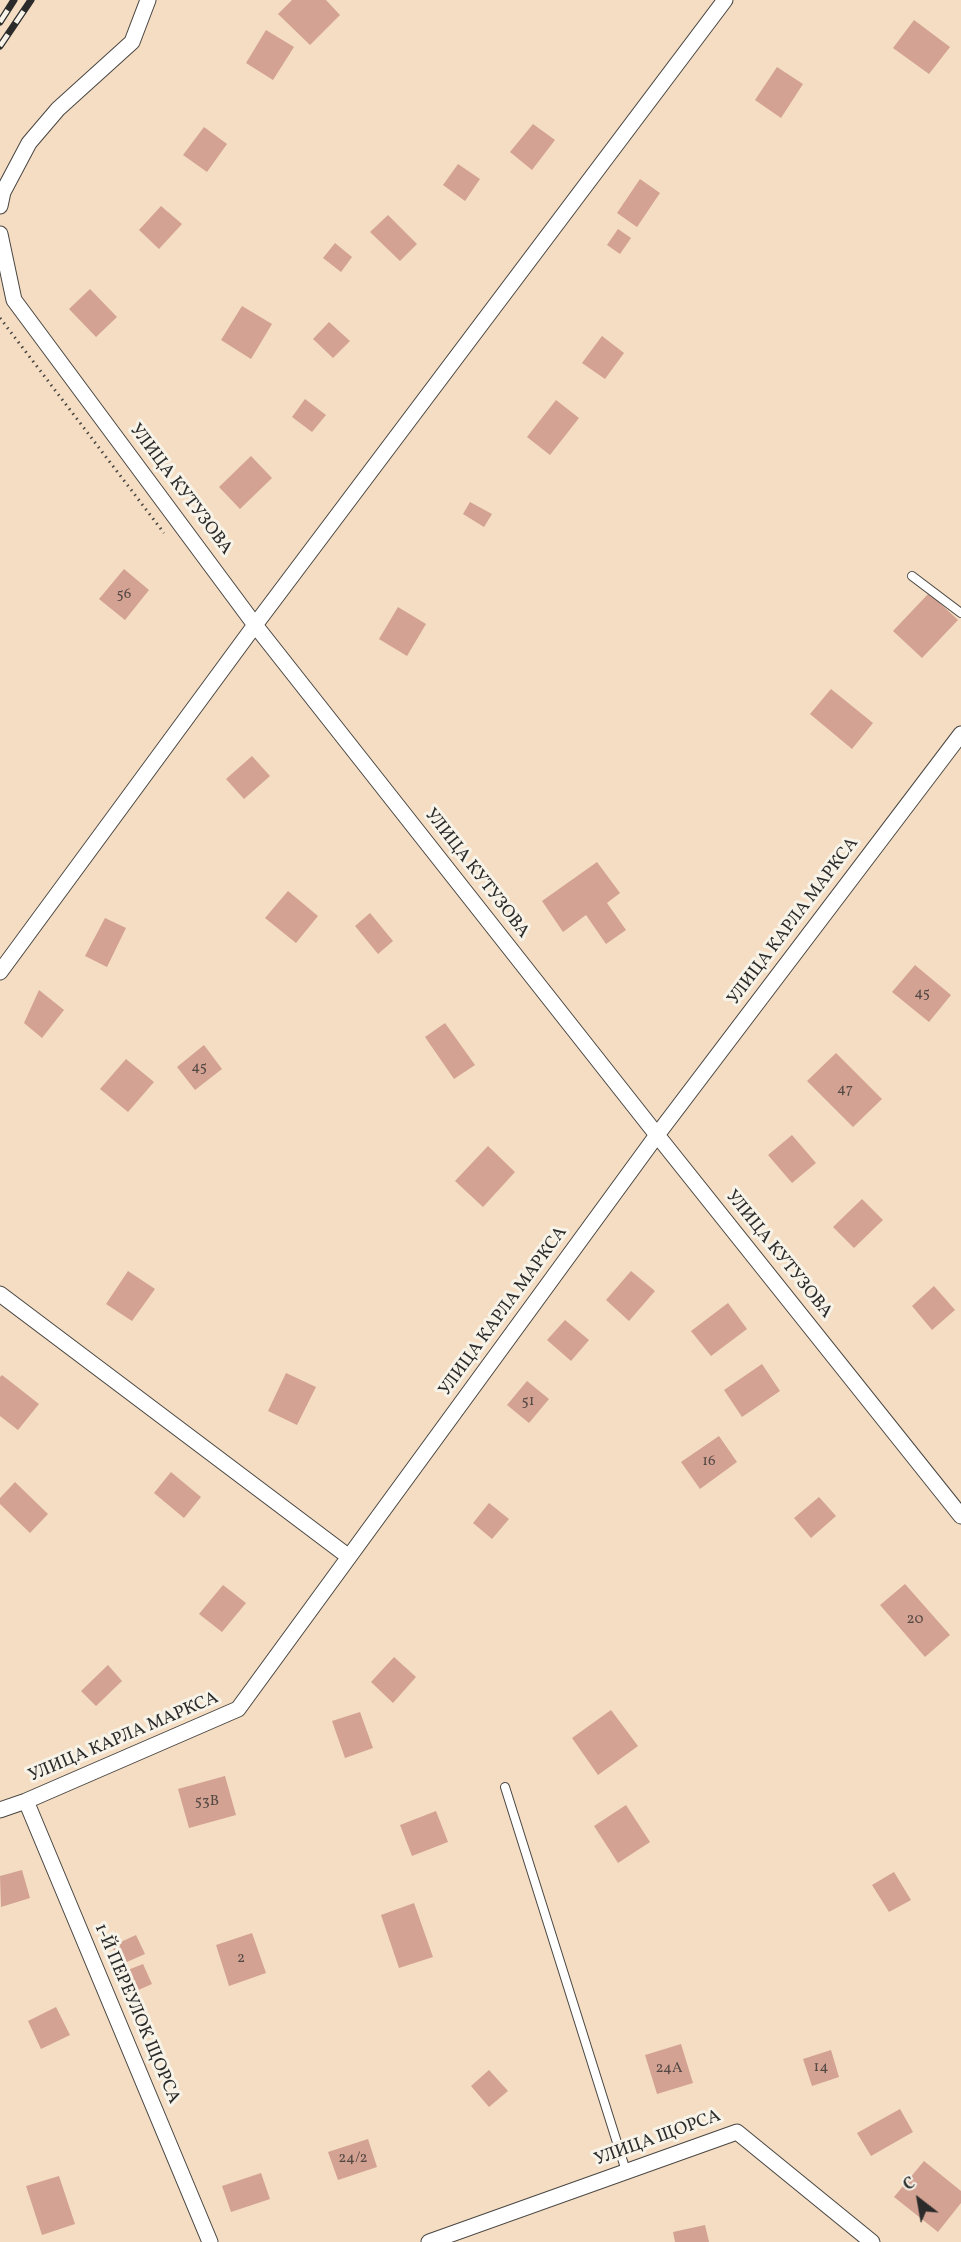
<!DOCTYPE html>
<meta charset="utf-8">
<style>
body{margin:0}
#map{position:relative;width:961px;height:2242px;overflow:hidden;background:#f4ddc2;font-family:Vollkorn,serif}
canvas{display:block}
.north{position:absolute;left:889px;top:2170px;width:60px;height:60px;-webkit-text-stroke:4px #f7f3e8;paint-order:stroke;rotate:329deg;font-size:16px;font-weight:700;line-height:24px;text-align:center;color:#2b2b2b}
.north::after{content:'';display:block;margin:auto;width:21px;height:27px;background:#2b2b2b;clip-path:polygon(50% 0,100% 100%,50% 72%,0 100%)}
</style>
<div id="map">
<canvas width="961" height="2242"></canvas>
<div class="north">С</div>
</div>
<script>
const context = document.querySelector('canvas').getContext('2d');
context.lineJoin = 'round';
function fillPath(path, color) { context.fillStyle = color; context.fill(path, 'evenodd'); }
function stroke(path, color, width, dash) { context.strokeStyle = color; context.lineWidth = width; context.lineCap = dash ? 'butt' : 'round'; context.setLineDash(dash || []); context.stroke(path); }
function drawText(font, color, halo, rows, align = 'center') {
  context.font = font + ' Vollkorn,serif'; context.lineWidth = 6; context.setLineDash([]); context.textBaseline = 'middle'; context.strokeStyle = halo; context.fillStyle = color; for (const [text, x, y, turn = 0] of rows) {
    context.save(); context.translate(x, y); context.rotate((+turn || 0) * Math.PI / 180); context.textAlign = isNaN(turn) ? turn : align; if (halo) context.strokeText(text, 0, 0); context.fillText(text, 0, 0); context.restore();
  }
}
const building = new Path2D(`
 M292 0H326L340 15 310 45 278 14Z
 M914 20 950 47 929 74 893 48Z
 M266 30 294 47 273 80 246 63Z
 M777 67 803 84 781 118 755 100Z
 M533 124 555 140 532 170 510 152Z
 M204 127 227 144 207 172 183 155Z
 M458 164 480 179 465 201 443 185Z
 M640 179 660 193 637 227 617 213Z
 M161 206 182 224 159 249 139 230Z
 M388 215 417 244 400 261 370 232Z
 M618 229 631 238 620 254 607 245Z
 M335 243 352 257 341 272 323 258Z
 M90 289 117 317 96 337 69 309Z
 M242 306 272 324 251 359 221 340Z
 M329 322 350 341 333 358 313 339Z
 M602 336 624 353 605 379 582 363Z
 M305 399 326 415 312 432 292 417Z
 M556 400 579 418 550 455 527 437Z
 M251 456 272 478 240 509 219 487Z
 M470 502 492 514 484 527 463 514Z
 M124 569 149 590 125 620 99 599Z
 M929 593 958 620 922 658 893 631Z
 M398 607 426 624 407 656 379 639Z
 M831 689 873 723 852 749 810 714Z
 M252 756 270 776 244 799 226 779Z
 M597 862 620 893 607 903 626 930 606 944 586 915 563 932 542 901Z
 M288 891 318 916 296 943 265 918Z
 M370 913 393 941 378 954 355 926Z
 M105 918 126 928 107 967 85 956Z
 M915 965 951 995 929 1022 892 992Z
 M39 990 64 1010 42 1038 24 1023Z
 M445 1023 475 1065 454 1079 425 1037Z
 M204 1045 222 1069 195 1090 177 1067Z
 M836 1053 882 1099 853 1127 807 1081Z
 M126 1059 154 1082 128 1112 100 1089Z
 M792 1135 816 1163 792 1183 768 1155Z
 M488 1146 515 1172 483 1207 455 1181Z
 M862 1199 883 1220 854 1248 833 1227Z
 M128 1271 155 1289 132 1321 106 1304Z
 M631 1271 655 1291 629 1321 606 1300Z
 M934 1286 955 1310 932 1330 912 1306Z
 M728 1303 747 1329 711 1356 691 1331Z
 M565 1320 589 1340 571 1361 547 1340Z
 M762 1364 780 1391 742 1417 724 1390Z
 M286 1373 316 1387 297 1425 268 1411Z
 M2 1375 39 1404 18 1430 0 1416V1377Z
 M527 1381 549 1399 529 1423 507 1405Z
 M719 1436 737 1462 700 1489 681 1462Z
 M171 1472 201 1497 184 1518 154 1493Z
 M15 1482 48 1514 30 1533 0 1504V1498Z
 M819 1497 836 1516 811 1538 794 1518Z
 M489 1503 509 1519 492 1539 473 1523Z
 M905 1584 950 1635 925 1657 880 1605Z
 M223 1585 246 1603 222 1632 199 1614Z
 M394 1657 416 1677 393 1703 371 1682Z
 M108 1665 122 1681 96 1706 81 1691Z
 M611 1710 638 1746 598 1775 572 1738Z
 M360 1712 373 1748 345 1758 332 1721Z
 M225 1776 236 1815 189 1828 178 1789Z
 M626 1805 650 1842 618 1863 594 1826Z
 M436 1811 448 1842 412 1856 400 1825Z
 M22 1870 30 1898 1 1907 0 1876Z
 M894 1872 911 1900 889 1912 872 1885Z
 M414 1903 433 1957 399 1968 381 1915Z
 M252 1933 266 1973 229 1986 216 1945Z
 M136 1935 145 1954 120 1965 112 1946Z
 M143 1964 152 1984 127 1995 118 1974Z
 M56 2007 70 2035 41 2049 28 2021Z
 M681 2044 693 2083 657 2094 645 2055Z
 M831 2050 839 2077 812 2086 803 2059Z
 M489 2070 508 2091 489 2107 471 2086Z
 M900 2109 913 2132 871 2156 857 2133Z
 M368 2139 377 2167 338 2180 328 2152Z
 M924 2161 961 2191V2203L938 2232 894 2197Z
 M261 2173 270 2199 231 2212 222 2186Z
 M59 2176 75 2224 42 2235 26 2186Z
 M705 2225 709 2242H675L673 2232Z`);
const path = new Path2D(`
 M0 318 164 533`);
const service = new Path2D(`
 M912 576 961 613
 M505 1787 626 2171`);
const minor = new Path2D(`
 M0 206 3 192 29 143 58 109 132 42 148 0
 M0 234 14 300 255 625 657 1135 961 1516
 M0 972 255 625 725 0
 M0 1294 349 1557
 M26 1801 210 2242
 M0 1810 26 1801 238 1709 657 1135 961 734
 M429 2242 737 2132 872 2242`);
const rail = new Path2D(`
 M0 22 14 0
 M0 46 31 0`);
const numberNames = [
 ["56",124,595],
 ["45",922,994],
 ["45",199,1068],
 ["47",845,1090],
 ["51",528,1402],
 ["16",709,1462],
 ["20",915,1620],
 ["53В",207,1802],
 ["2",241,1959],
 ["14",821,2068],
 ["24А",669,2069],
 ["24/2",353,2159]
];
const streetNames = [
 ["УЛИЦА КУТУЗОВА",180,490,53],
 ["УЛИЦА КУТУЗОВА",476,874,52],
 ["УЛИЦА КАРЛА МАРКСА",794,922,-53],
 ["УЛИЦА КУТУЗОВА",778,1255,51],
 ["УЛИЦА КАРЛА МАРКСА",504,1312,-54],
 ["УЛИЦА КАРЛА МАРКСА",124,1738,-23],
 ["1-Й ПЕРЕУЛОК ЩОРСА",136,2014,67],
 ["УЛИЦА ЩОРСА",658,2139,-20]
];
fillPath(building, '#d3a292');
stroke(service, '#494642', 10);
stroke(minor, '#494642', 17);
stroke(path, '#494642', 3, [1.5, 4.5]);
stroke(service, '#fff', 8);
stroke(minor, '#fff', 15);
stroke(rail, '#2b2b2b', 7);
stroke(rail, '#f7f3e8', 4.5, [14]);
drawText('15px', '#554945', null, numberNames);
drawText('18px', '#2b2b2b', '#f7f3e8', streetNames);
</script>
